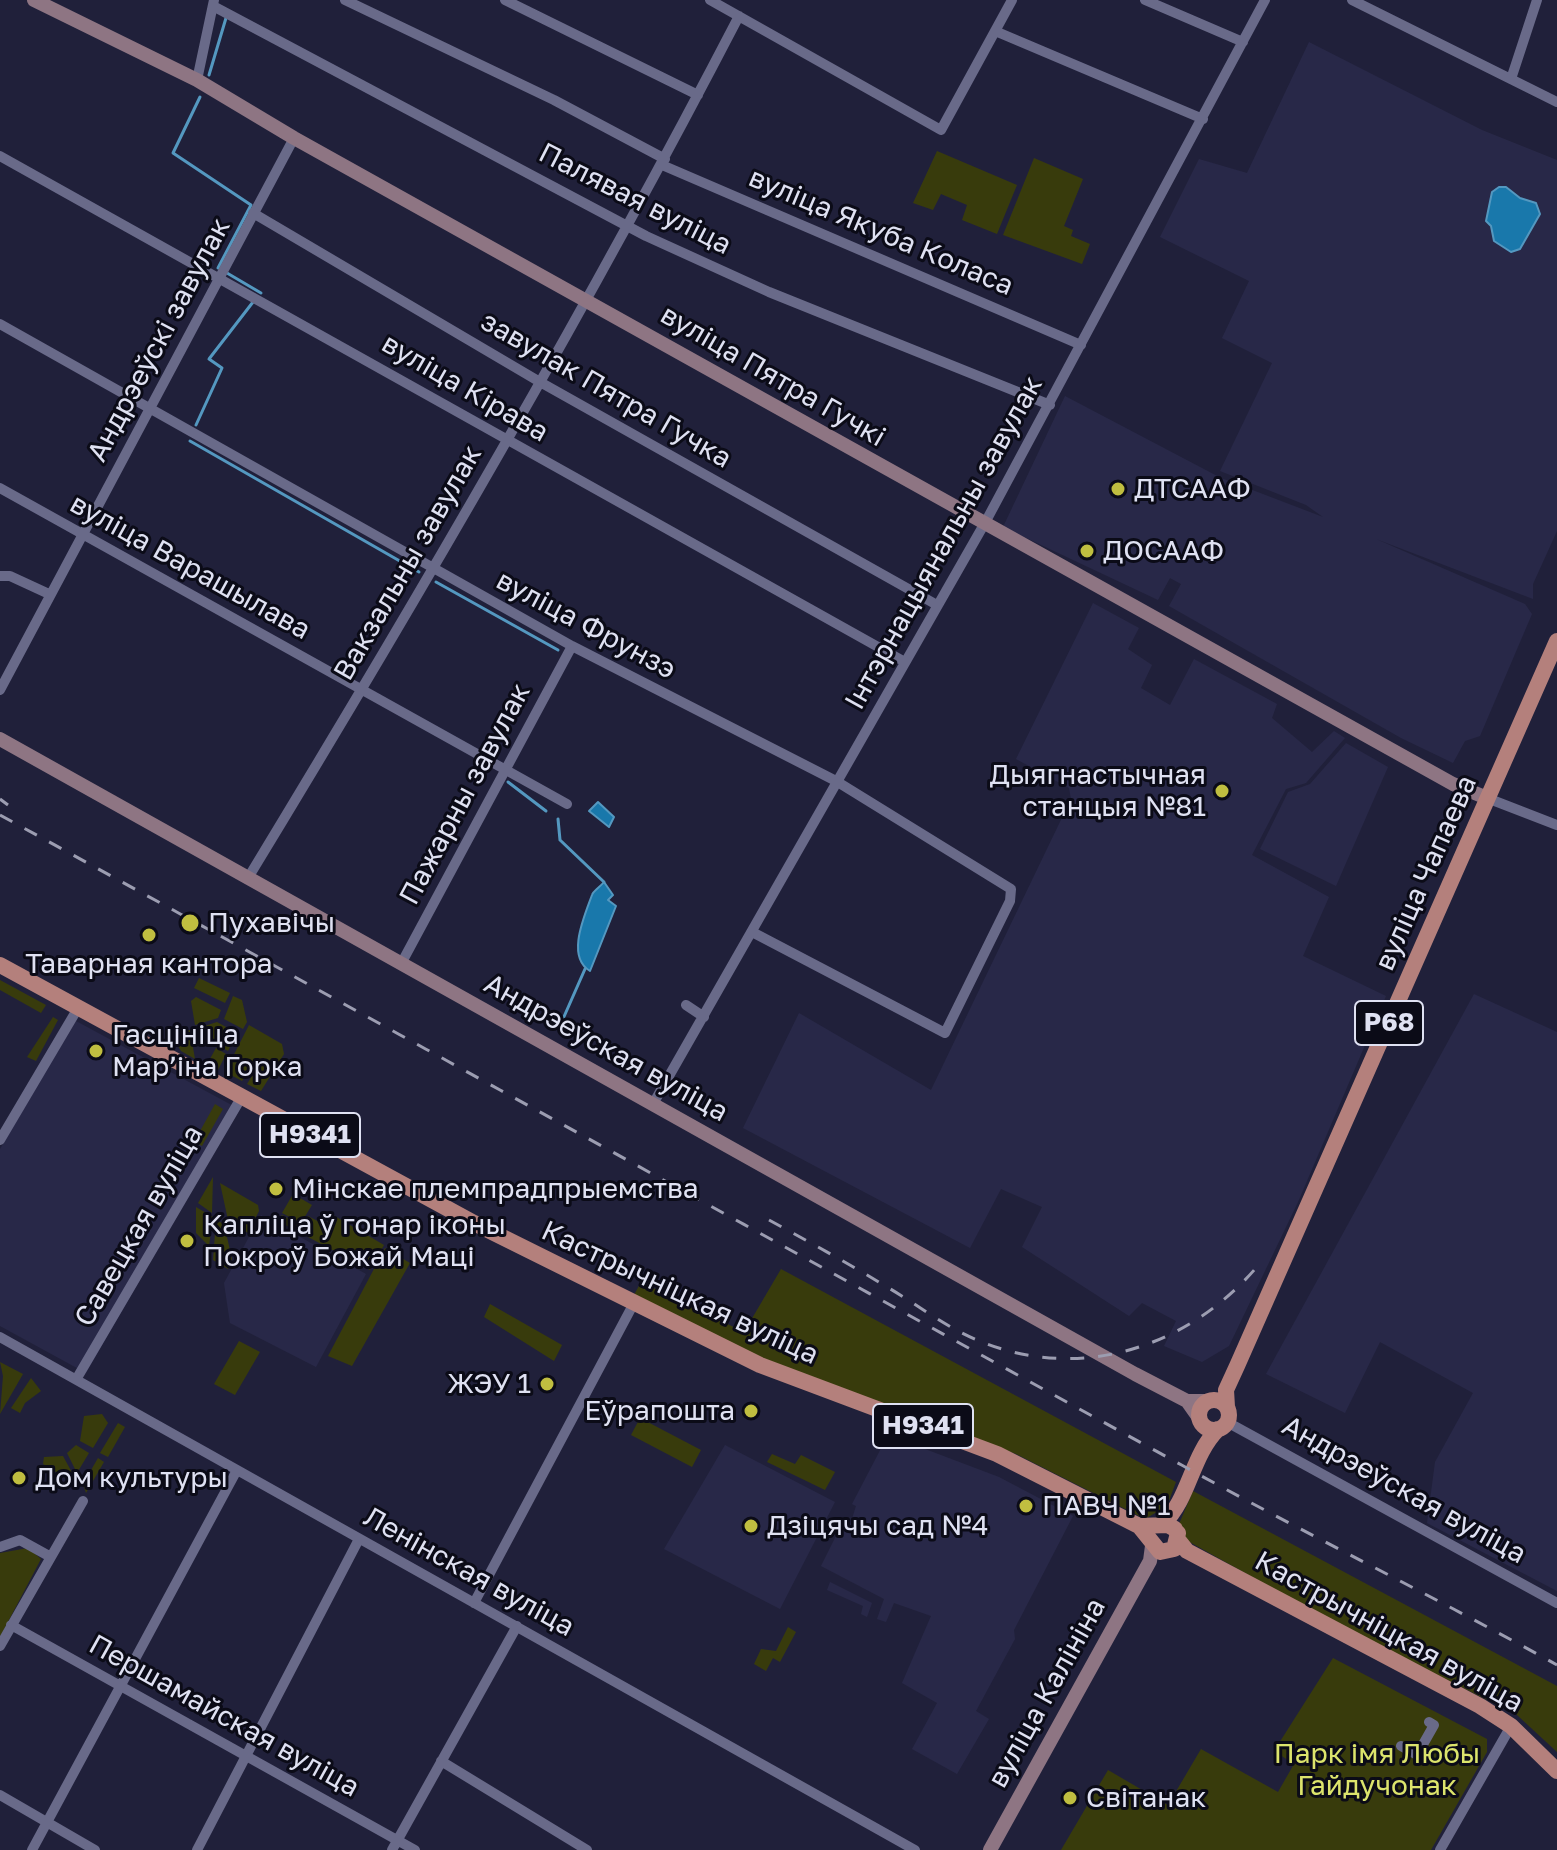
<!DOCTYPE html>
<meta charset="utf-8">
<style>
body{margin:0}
canvas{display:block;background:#20203a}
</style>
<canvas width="1557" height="1850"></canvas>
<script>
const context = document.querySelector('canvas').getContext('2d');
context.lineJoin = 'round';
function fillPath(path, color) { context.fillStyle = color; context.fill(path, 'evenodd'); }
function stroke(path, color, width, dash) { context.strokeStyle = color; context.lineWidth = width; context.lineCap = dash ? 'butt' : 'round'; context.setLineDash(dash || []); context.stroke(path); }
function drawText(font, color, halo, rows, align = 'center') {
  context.font = font + ' "Golos Text",sans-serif'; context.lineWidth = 6; context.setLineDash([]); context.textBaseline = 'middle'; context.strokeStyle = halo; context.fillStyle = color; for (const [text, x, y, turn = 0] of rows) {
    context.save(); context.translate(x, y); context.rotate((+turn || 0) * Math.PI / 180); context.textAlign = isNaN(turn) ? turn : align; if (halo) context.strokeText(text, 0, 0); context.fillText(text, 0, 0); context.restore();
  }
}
const built = new Path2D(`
 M1309 42 1482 130 1557 160V531L1533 584V599L1376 539 1525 604 1532 614 1480 736 1465 741 1453 763 1401 738 1169 606 1181 584 1170 578 1158 600 1003 527 1065 396 1221 478 1323 517 1306 505 1220 471 1272 363 1222 338 1249 281 1160 237 1199 159 1247 173Z
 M1093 603 1139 628 1128 649 1152 665 1141 688 1170 705 1194 659 1277 704 1272 718 1312 752 1334 731 1345 738 1306 783 1286 789 1252 855 1329 897 1303 956 1386 996 1298 1202 1229 1346 1202 1362 1164 1346 1176 1321 1142 1303 1129 1316 1022 1247 1042 1207 1001 1189 970 1248 743 1128 799 1013 931 1090 1071 799 1069 788 1016 759Z
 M1346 743 1388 767 1336 886 1260 849 1288 792 1310 784Z
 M1474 994 1557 1032V1591L1427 1523 1435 1462 1473 1393 1380 1342 1345 1413 1266 1374Z
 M76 1021 239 1109 86 1373 0 1326V1149Z
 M261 1215 366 1274 316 1367 230 1323 224 1283Z
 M888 1435 999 1477 1073 1516 1014 1630 1015 1639 976 1711 989 1719 957 1774 912 1749 937 1703 902 1683 931 1616 894 1603 886 1622 877 1619 884 1599 821 1566 843 1522 850 1525 856 1506 852 1504Z
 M725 1445 835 1502 780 1609 664 1549Z
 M830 1582 872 1603 867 1617 861 1614 863 1606 827 1590Z`);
const green = new Path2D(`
 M937 151 1017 185 997 234 962 220 967 205 941 194 933 210 913 203Z
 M1034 158 1083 179 1064 226 1073 230 1071 236 1090 244 1082 264 1003 235Z
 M199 978 230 993 225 1003 194 988Z
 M0 980 46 1005 41 1013 0 990Z
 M233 996 242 1000 247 1022 243 1029 224 1019Z
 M196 997 221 1010 218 1018 195 1025 191 1001Z
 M53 1017 58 1020 36 1061 27 1057Z
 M217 1022 237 1033 228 1051 196 1033 195 1029Z
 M249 1025 282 1044 284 1054 261 1091 247 1084 255 1071 251 1069 242 1081 225 1072Z
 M190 1030 195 1059 181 1051 171 1035Z
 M216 1048 226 1054 217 1072 206 1066Z
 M215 1104 223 1109 202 1146 194 1142Z
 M213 1177 212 1213 198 1203Z
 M220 1183 258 1205 259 1211 248 1233 228 1220Z
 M293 1194 312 1205 301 1223 282 1213Z
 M196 1207 213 1217 209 1246 196 1233Z
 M282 1215 301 1225 308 1216 325 1225 333 1215 384 1245 370 1270 278 1221Z
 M216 1220 224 1224 232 1259 228 1269 213 1260Z
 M385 1248 410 1263 352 1366 328 1356Z
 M781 1269 1176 1482 1167 1506 1145 1519 1016 1454 763 1359 634 1295 641 1282 744 1332Z
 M490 1304 562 1345 554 1361 484 1317Z
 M239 1341 260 1352 235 1395 214 1384Z
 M0 1362 23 1374 0 1414 3 1376Z
 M31 1378 41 1391 25 1403 20 1413 11 1408Z
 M102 1414 108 1423 93 1448 80 1441 84 1416Z
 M640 1418 701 1450 692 1467 631 1435Z
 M118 1423 125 1427 108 1457 100 1453Z
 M76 1445 89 1453 77 1473 67 1453Z
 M772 1454 795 1464 801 1455 835 1472 825 1490 767 1462Z
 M63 1456 75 1478 70 1481 43 1464 44 1457Z
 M98 1458 104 1462 86 1493 83 1484Z
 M1193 1491 1557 1686V1752L1517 1715 1338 1625 1186 1540 1179 1524Z
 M28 1548 41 1559 0 1637V1553Z
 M788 1627 796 1632 780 1662 773 1658 766 1671 754 1664 761 1649 776 1651Z
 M1333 1658 1487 1739V1752L1431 1850H1061L1108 1770 1168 1805 1201 1749 1278 1792 1294 1764 1274 1751Z`);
const water = new Path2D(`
 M1499 187H1506L1520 198 1536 203 1540 214 1520 249 1511 252 1494 241 1491 226 1486 221 1492 192Z
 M598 802 614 817 609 827 589 811Z
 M604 882 613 895 608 900 616 906 590 971C566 957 584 917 592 895 593 891 600 887 604 882Z`);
const stream = new Path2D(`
 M209 75 226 18
 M200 97 173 153 251 205 218 268
 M227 273 261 293
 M196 425 222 368 209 359 253 302
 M190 441 419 572
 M436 582 558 650
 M508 782 546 811
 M558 819 560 840 604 882
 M559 1028 585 969`);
const street = new Path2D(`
 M345 0 554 100 665 159
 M505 0 698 95
 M710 0 941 130 1012 0
 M1145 0 1243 42
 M1352 0 1557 102
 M213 6 646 236 769 292 1050 405
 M995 31 1203 119
 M1511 79 1537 0
 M197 80 214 0
 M0 156 905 662
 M662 165 1081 345
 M253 213 540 382 937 605
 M0 324 572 646 836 781 1011 889 1010 901 945 1033 754 933
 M0 488 567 804
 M0 576H10L49 594
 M0 690 294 138
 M1487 798 1557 825
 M248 878C420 595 587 309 739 16
 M401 964 572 646
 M686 1005 704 1017
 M653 1104 986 521 1265 0
 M0 1140 78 1008
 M0 1337 915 1850
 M77 1378 241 1098
 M1227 1422 1557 1603
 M0 1547 20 1540 49 1556
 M474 1603 634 1303
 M11 1625 415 1850
 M0 1646 83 1501
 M1401 1746 1417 1755 1434 1725 1429 1722
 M441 1761 587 1850
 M0 1795 95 1850
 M32 1850 237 1470
 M197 1850 359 1539
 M392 1850 517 1626
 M1440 1850 1511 1726`);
const secondary = new Path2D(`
 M34 0 197 80 294 138 1453 784 1487 798
 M0 739 1135 1374 1187 1401H1208
 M1187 1401 1199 1418
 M990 1850 1150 1561 1152 1546`);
const primary = new Path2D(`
 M0 965 474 1223 760 1365 997 1454 1139 1526 1168 1525 1175 1529
 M1199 1415a15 15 0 1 1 30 0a15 15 0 1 1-30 0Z
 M1227 1407 1226 1390 1237 1366 1557 641
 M1163 1524C1190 1498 1191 1456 1218 1429
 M1139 1526 1160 1552 1174 1549 1178 1533
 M1179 1541 1187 1551 1480 1706 1511 1726 1557 1771`);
const rail = new Path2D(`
 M0 799 8 805
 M0 815C396 1032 791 1251 1187 1468 1310 1536 1435 1597 1557 1665
 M769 1220C809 1242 848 1263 887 1287 918 1305 948 1329 982 1342 1084 1383 1193 1345 1261 1262`);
const markers = [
 [1118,489,8,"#c0be40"],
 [1087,551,8,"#c0be40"],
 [1222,791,8,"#c0be40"],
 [190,923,10,"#c0be40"],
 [149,935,8,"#c0be40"],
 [96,1051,8,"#c0be40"],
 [276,1189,8,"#c0be40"],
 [187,1241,8,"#c0be40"],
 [547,1384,8,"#c0be40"],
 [751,1411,8,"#c0be40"],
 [19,1478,8,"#c0be40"],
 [1026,1506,8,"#c0be40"],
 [751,1526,8,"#c0be40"],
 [1070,1798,8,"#c0be40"]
];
const shields = [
 [1389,1023,68],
 [310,1135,100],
 [923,1426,100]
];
const shieldNames = [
 ["Р68",1389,1023],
 ["Н9341",310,1135],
 ["Н9341",923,1426]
];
const streetNames = [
 ["Палявая вуліца",635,199,27],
 ["вуліца Якуба Коласа",881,232,23],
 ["Андрэеўскі завулак",159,340,-62],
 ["вуліца Пятра Гучкі",773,376,30],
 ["вуліца Кірава",465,388,30],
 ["завулак Пятра Гучка",606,390,30],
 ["Інтэрнацыянальны завулак",944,543,-61],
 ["Вакзальны завулак",408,563,-60],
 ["вуліца Варашылава",190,567,29],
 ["вуліца Фрунзэ",586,625,28],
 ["Пажарны завулак",465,794,-62],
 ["вуліца Чапаева",1426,873,-66],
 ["Андрэеўская вуліца",606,1048,29],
 ["Савецкая вуліца",139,1226,-60],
 ["Кастрычніцкая вуліца",680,1293,25],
 ["Андрэеўская вуліца",1404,1490,29],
 ["Ленінская вуліца",469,1572,29],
 ["Кастрычніцкая вуліца",1389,1632,29],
 ["вуліца Калініна",1047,1693,-61],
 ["Першамайская вуліца",224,1716,29]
];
const poiNames = [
 ["ДТСААФ",1134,489],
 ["ДОСААФ",1103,551],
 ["Дыягнастычная",1206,775,"right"],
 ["станцыя №81",1206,807,"right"],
 ["Пухавічы",208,923],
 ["Таварная кантора",149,964,"center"],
 ["Гасцініца",112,1035],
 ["Марʼіна Горка",112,1067],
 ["Мінскае племпрадпрыемства",292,1189],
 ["Капліца ў гонар іконы",203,1225],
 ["Покроў Божай Маці",203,1257],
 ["ЖЭУ 1",531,1384,"right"],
 ["Еўрапошта",735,1411,"right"],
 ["Дом культуры",35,1478],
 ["ПАВЧ №1",1042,1506],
 ["Дзіцячы сад №4",767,1526],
 ["Світанак",1086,1798]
];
const parkNames = [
 ["Парк імя Любы",1377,1754],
 ["Гайдучонак",1377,1786]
];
fillPath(built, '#282848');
fillPath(green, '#383b0c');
fillPath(water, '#1978ab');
stroke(water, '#5498c0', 2);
stroke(stream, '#5498c0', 3);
stroke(street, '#696a89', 10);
stroke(secondary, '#8e7583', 14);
stroke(primary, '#b4807c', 16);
stroke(rail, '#9c9db1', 3, [14, 14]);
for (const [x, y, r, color] of markers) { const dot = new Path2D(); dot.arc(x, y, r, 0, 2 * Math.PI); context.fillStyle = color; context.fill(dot); stroke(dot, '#0b0b17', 3); }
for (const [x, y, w] of shields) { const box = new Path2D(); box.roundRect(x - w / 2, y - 22, w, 44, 6); context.fillStyle = '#0b0b17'; context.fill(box); stroke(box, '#dfe1f2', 2); }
drawText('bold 26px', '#dfe1f2', null, shieldNames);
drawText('28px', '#dfe1f2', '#0b0b17', streetNames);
drawText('28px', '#dfe1f2', '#0b0b17', poiNames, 'left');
drawText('28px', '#dce46c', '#0b0b17', parkNames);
</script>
